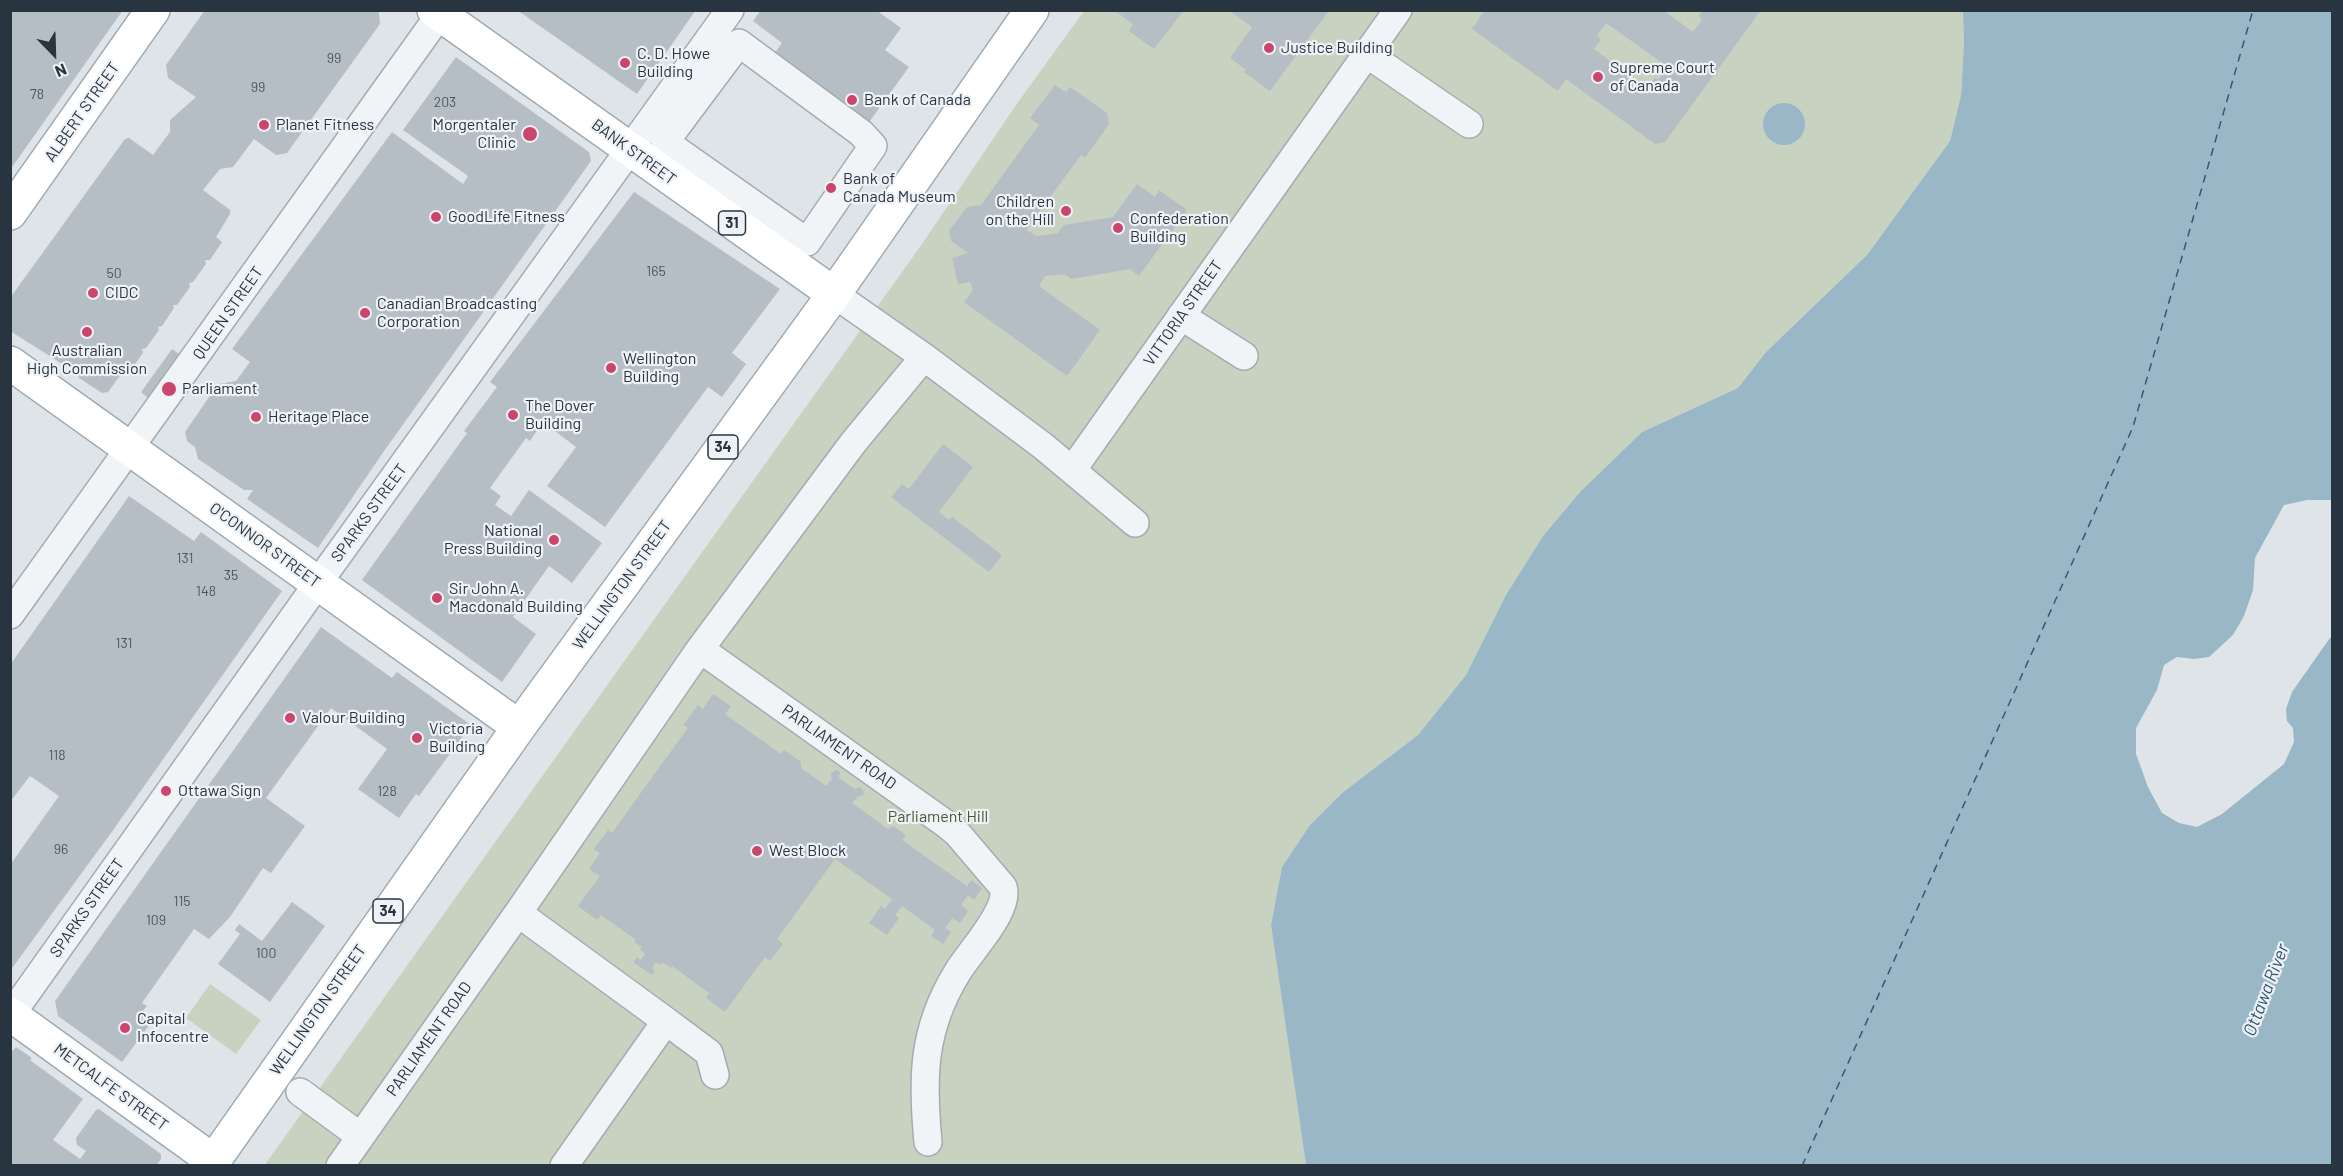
<!DOCTYPE html>
<style>
body{margin:0}
#map{position:relative;width:2343px;height:1176px;overflow:hidden;background:#dfe4e8;font-family:Barlow,sans-serif}
canvas{display:block}
.frame{position:absolute;inset:0;border:12px solid #28343f;pointer-events:none}
.north{position:absolute;left:24px;top:24px;width:60px;height:60px;-webkit-text-stroke:4px #eef2f6;paint-order:stroke;rotate:157deg;font-size:16px;font-weight:700;line-height:24px;text-align:center;color:#28343f}
.north::after{content:'';display:block;margin:auto;width:21px;height:27px;background:#28343f;clip-path:polygon(50% 0,100% 100%,50% 72%,0 100%)}
</style>
<div id="map">
<canvas width="2343" height="1176"></canvas>
<div class="frame"></div>
<div class="north">N</div>
</div>
<script>
const context = document.querySelector('canvas').getContext('2d');
context.lineJoin = 'round';
function fillPath(path, color) { context.fillStyle = color; context.fill(path, 'evenodd'); }
function stroke(path, color, width, dash) { context.strokeStyle = color; context.lineWidth = width; context.lineCap = dash ? 'butt' : 'round'; context.setLineDash(dash || []); context.stroke(path); }
function drawText(font, color, halo, rows, align = 'center') {
  context.font = font + ' Barlow,sans-serif'; context.lineWidth = 4.5; context.setLineDash([]); context.textBaseline = 'middle'; context.strokeStyle = halo; context.fillStyle = color; for (const [text, x, y, turn = 0] of rows) {
    context.save(); context.translate(x, y); context.rotate((+turn || 0) * Math.PI / 180); context.textAlign = isNaN(turn) ? turn : align; if (halo) context.strokeText(text, 0, 0); context.fillText(text, 0, 0); context.restore();
  }
}
const green = new Path2D(`
 M1084 11H1963L1964 43 1961 97 1950 141 1867 255 1766 352 1738 388 1642 432 1580 492 1543 536 1506 595 1466 675 1418 735 1342 793 1310 825 1282 867 1271 925 1306 1165 264 1166 922 244 1016 105Z
 M210 984 261 1020 236 1054 186 1018Z`);
const water = new Path2D(`
 M1963 11H2332V500H2307L2284 505 2255 558 2253 590 2244 616 2233 635 2209 657 2194 659 2177 657 2164 665 2157 690 2136 728V754L2148 787 2162 813 2179 823 2197 827 2222 814 2284 764 2294 742 2293 728 2287 721 2286 709 2292 692 2332 635V1165H1306L1271 925 1282 867 1310 825 1342 793 1418 735 1466 675 1506 595 1543 536 1580 492 1642 432 1738 388 1766 352 1867 255 1950 141 1961 96 1964 43Z
 M1763 124a21 21 0 1 1 42 0a21 21 0 1 1-42 0Z`);
const ferry = new Path2D(`
 M1802 1166 2133 427 2253 10`);
const building = new Path2D(`
 M10 10H123L10 170Z
 M205 10H376L379 13 380 24 287 153 276 155 254 139 233 167 220 169 203 190 230 210V214L216 237 222 242 210 260H205L206 264 193 282 189 283 190 287 177 305H173L174 308 162 326 158 327 159 330 146 348 142 349 143 353 130 371 122 366V373L108 392 102 393 79 378 78 374 10 331V298L125 139 129 138 153 155 170 132V120L196 97 168 78 166 65Z
 M517 10H696L637 94Z
 M761 10H876L901 28 885 50 909 67 862 132 768 63 782 43 753 21Z
 M1114 10H1184L1154 49 1129 31 1133 24Z
 M1229 10H1326L1328 12 1270 91 1244 72 1246 70 1230 58 1252 27Z
 M1485 10H1663L1693 32 1702 20 1699 16 1703 10H1761L1665 142 1655 144 1566 79 1558 91 1472 29ZM1606 23 1668 67 1659 79 1655 78 1650 84 1653 88 1651 91 1594 49 1601 40 1597 35Z
 M456 57 589 152 591 161 382 454 318 548 247 499 253 490H244L198 459 195 447 187 441 185 432 218 384 236 381 250 362 232 349 392 132 463 184 468 176 403 130Z
 M1055 85 1066 92 1070 87 1107 113 1109 124 1085 158 1081 155 1026 230 1037 236 1058 233 1064 225 1113 217 1137 184 1155 197 1159 190 1187 210 1139 276 1130 269 1072 279 1064 274 1045 276 1039 286 1100 330 1067 376 964 302 973 290 970 282 958 284 952 258 968 253 951 241 949 231 967 207 981 205 1039 125 1030 118Z
 M634 192 780 289 732 353 746 364 722 397 708 387 605 527 547 486 576 447 543 422 530 441 526 438 490 488 501 496 495 505 511 516 529 490 602 543 572 583 549 566 513 617 536 634 502 682 362 580 467 433 464 431 497 387 490 382Z
 M172 349 179 354 148 398 141 392Z
 M943 444 973 467 939 512 949 520 952 517 1002 555 989 572 891 497 902 484 909 489Z
 M129 496 194 541 201 532 282 591 111 833 10 971V865L59 796 30 776 10 802V665Z
 M321 627 392 678 397 672 471 725 419 796 416 794 399 818 358 789 387 749 331 708 266 798 305 826 271 873 263 868 230 917 209 939 194 929 142 1003 147 1006 142 1012 153 1020 122 1062 58 1016 55 1001Z
 M713 694 731 706 725 714 781 754 784 750 801 762V768L826 786 832 779 830 774 836 770 840 772 839 778 855 789 860 787 863 790 864 794 861 796 857 797 852 803 888 829 893 826 906 835 902 840 967 886 971 880 982 888 974 900 968 895 961 905 968 911 960 923 952 918 945 928 951 932 943 944 931 936 935 930 902 906 895 915 899 918 887 935 869 923 881 906 885 909 892 899 835 859 777 939 783 944 770 961 765 957 725 1012 706 998 709 993 672 966 671 968 662 962 660 965 656 962 652 968 655 970 652 975 633 962 637 957 641 960 645 954 640 950 642 947 634 942 636 940 601 915 597 920 578 906 600 876 589 869 600 853 594 849 608 830 612 833 658 769 688 728 683 725 698 705 703 709Z
 M292 902 325 926 270 1002 218 964 240 934 235 930 239 924 262 941Z
 M16 1047 32 1058 30 1060 83 1099 53 1140 80 1159 86 1151 77 1145 76 1138 96 1110 99 1109 161 1154V1159L156 1166H10V1054Z`);
const minor = new Path2D(`
 M739 43 861 133 873 146 807 242 665 142Z
 M1367 54 1469 124
 M834 294 924 357 1043 446 1135 523
 M1181 316 1244 356
 M1073 469 1398 10
 M10 615 443 10
 M700 649 946 824 957 833 1003 887C1011 910 969 952 957 973 922 1030 922 1079 928 1142
 M518 913 666 1021 564 1166
 M10 1016 318 583 730 10
 M666 1021 709 1053 715 1075
 M300 1092 360 1136
 M340 1166 518 913 700 649 853 443 924 357`);
const major = new Path2D(`
 M434 10 834 294
 M10 213 153 10
 M10 363 519 727
 M10 1014 212 1160
 M210 1166 519 727 834 294 1032 10`);
const markers = [
 [1269,48,6,"#cb466d"],
 [625,63,6,"#cb466d"],
 [1598,77,6,"#cb466d"],
 [852,100,6,"#cb466d"],
 [264,125,6,"#cb466d"],
 [530,134,8,"#cb466d"],
 [831,188,6,"#cb466d"],
 [1066,211,6,"#cb466d"],
 [436,217,6,"#cb466d"],
 [1118,228,6,"#cb466d"],
 [93,293,6,"#cb466d"],
 [365,313,6,"#cb466d"],
 [87,332,6,"#cb466d"],
 [611,368,6,"#cb466d"],
 [169,389,8,"#cb466d"],
 [513,415,6,"#cb466d"],
 [256,417,6,"#cb466d"],
 [554,540,6,"#cb466d"],
 [437,598,6,"#cb466d"],
 [290,718,6,"#cb466d"],
 [417,738,6,"#cb466d"],
 [166,791,6,"#cb466d"],
 [757,851,6,"#cb466d"],
 [125,1028,6,"#cb466d"]
];
const numberNames = [
 ["99",334,58],
 ["99",258,87],
 ["78",37,94],
 ["203",445,102],
 ["165",656,271],
 ["50",114,273],
 ["131",185,558],
 ["35",231,575],
 ["148",206,591],
 ["131",124,643],
 ["118",57,755],
 ["128",387,791],
 ["96",61,849],
 ["115",182,901],
 ["109",156,920],
 ["100",266,953]
];
const shields = [
 [732,223,27],
 [723,447,30],
 [388,911,30]
];
const shieldNames = [
 ["31",732,223],
 ["34",723,447],
 ["34",388,911]
];
const poiNames = [
 ["Justice Building",1281,48],
 ["C. D. Howe",637,54],
 ["Building",637,72],
 ["Supreme Court",1610,68],
 ["of Canada",1610,86],
 ["Bank of Canada",864,100],
 ["Planet Fitness",276,125],
 ["Morgentaler",516,125,"right"],
 ["Clinic",516,143,"right"],
 ["Bank of",843,179],
 ["Canada Museum",843,197],
 ["Children",1054,202,"right"],
 ["on the Hill",1054,220,"right"],
 ["GoodLife Fitness",448,217],
 ["Confederation",1130,219],
 ["Building",1130,237],
 ["CIDC",105,293],
 ["Canadian Broadcasting",377,304],
 ["Corporation",377,322],
 ["Australian",87,351,"center"],
 ["High Commission",87,369,"center"],
 ["Wellington",623,359],
 ["Building",623,377],
 ["Parliament",182,389],
 ["The Dover",525,406],
 ["Building",525,424],
 ["Heritage Place",268,417],
 ["National",542,531,"right"],
 ["Press Building",542,549,"right"],
 ["Sir John A.",449,589],
 ["Macdonald Building",449,607],
 ["Valour Building",302,718],
 ["Victoria",429,729],
 ["Building",429,747],
 ["Ottawa Sign",178,791],
 ["West Block",769,851],
 ["Capital",137,1019],
 ["Infocentre",137,1037]
];
const streetNames = [
 ["ALBERT STREET",82,112,-55],
 ["BANK STREET",634,152,36],
 ["QUEEN STREET",228,313,-55],
 ["VITTORIA STREET",1183,313,-55],
 ["SPARKS STREET",369,513,-54],
 ["O'CONNOR STREET",265,545,36],
 ["WELLINGTON STREET",622,585,-54],
 ["PARLIAMENT ROAD",839,747,35],
 ["SPARKS STREET",87,908,-55],
 ["WELLINGTON STREET",318,1010,-55],
 ["PARLIAMENT ROAD",429,1039,-55],
 ["METCALFE STREET",111,1087,36]
];
const parkNames = [
 ["Parliament Hill",938,817]
];
const waterNames = [
 ["Ottawa River",2266,990,-69]
];
fillPath(green, '#c7d2c0');
fillPath(water, '#9ab7c7');
stroke(ferry, '#335872', 1.5, [8, 6]);
fillPath(building, '#b6bec5');
stroke(minor, '#a4acb2', 30);
stroke(major, '#9eaab3', 36);
stroke(minor, '#f1f4f6', 27);
stroke(major, '#fff', 33);
for (const [x, y, r, color] of markers) { const dot = new Path2D(); dot.arc(x, y, r, 0, 2 * Math.PI); context.fillStyle = color; context.fill(dot); stroke(dot, '#eef2f6', 2); }
drawText('14px', '#4c5660', null, numberNames);
for (const [x, y, w] of shields) { const box = new Path2D(); box.roundRect(x - w / 2, y - 12, w, 24, 4.5); context.fillStyle = '#eef2f6'; context.fill(box); stroke(box, '#28343f', 1.5); }
drawText('bold 15px', '#28343f', null, shieldNames);
drawText('16px', '#28343f', '#eef2f6', poiNames, 'left');
drawText('16px', '#28343f', '#eef2f6', streetNames);
drawText('16px', '#425a36', '#eef2f6', parkNames);
drawText('italic 18px', '#335872', '#eef2f6', waterNames);
</script>
